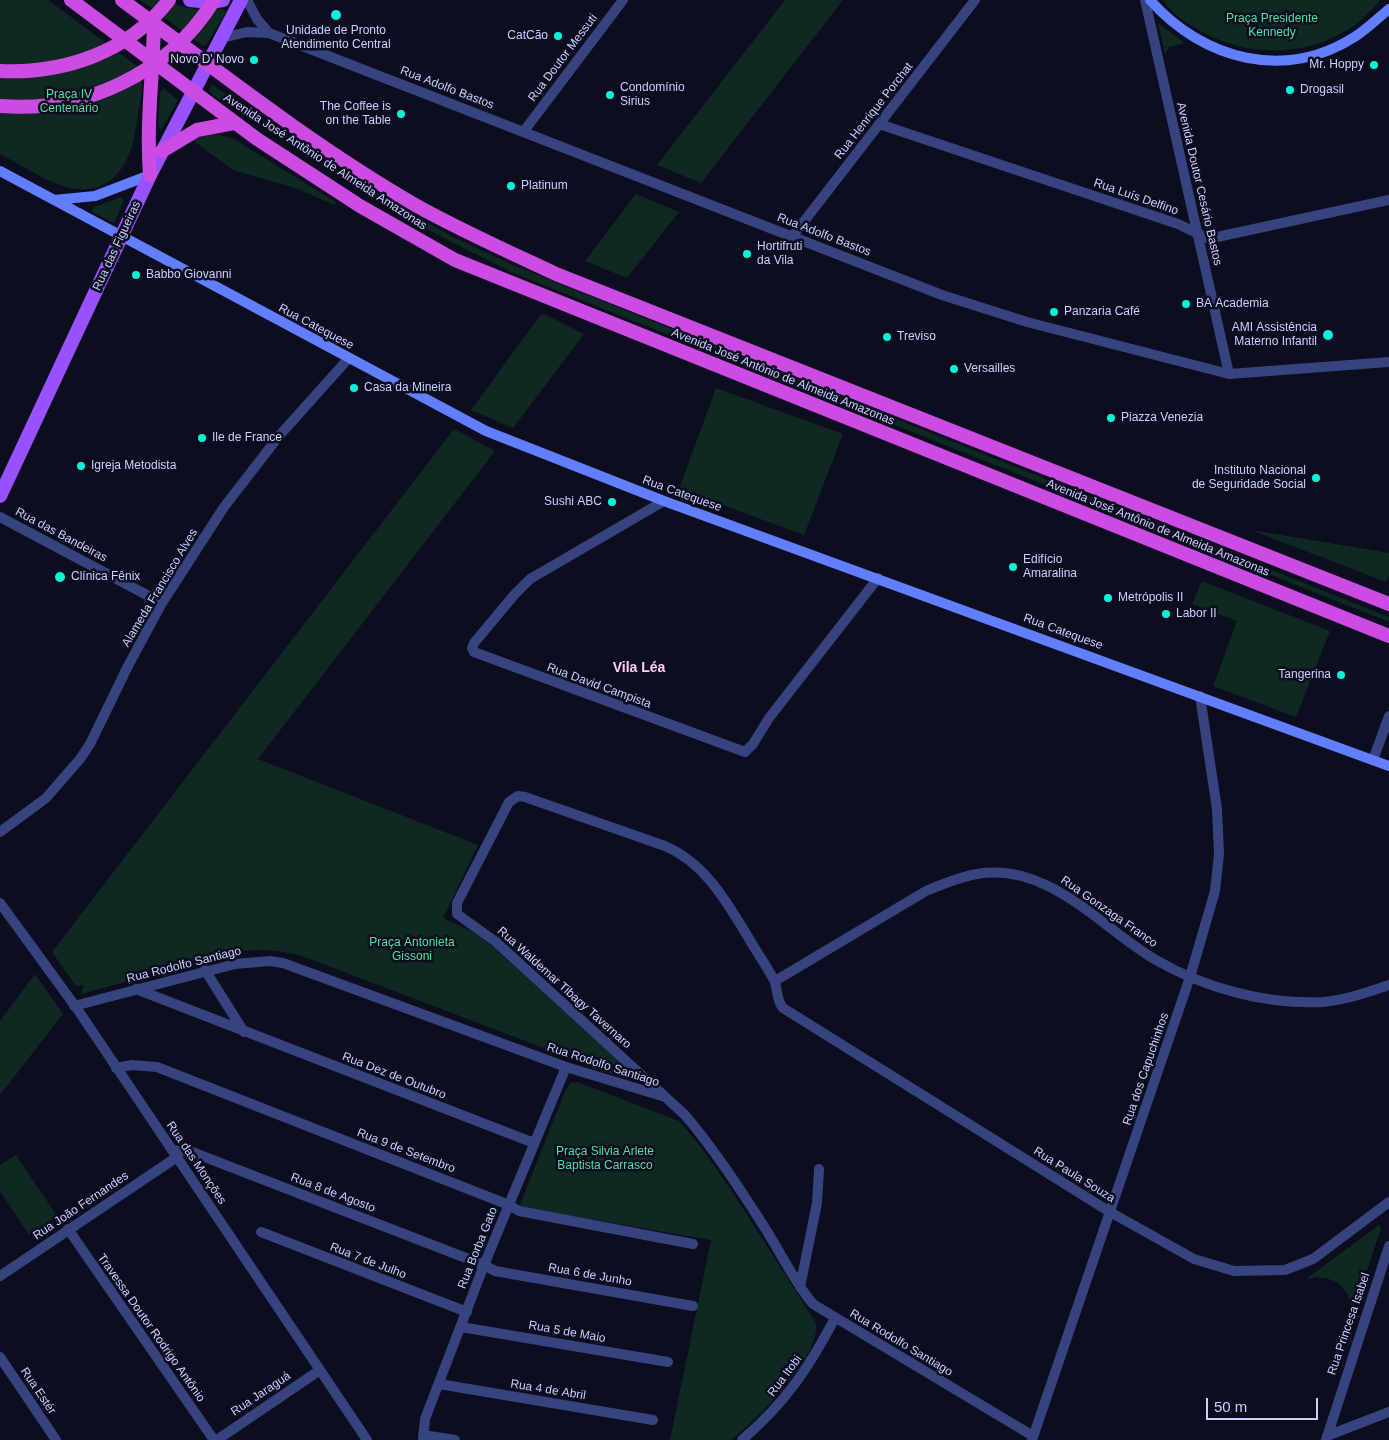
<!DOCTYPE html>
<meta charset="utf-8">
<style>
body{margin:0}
#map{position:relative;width:1389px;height:1440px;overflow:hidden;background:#0c0d1f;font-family:Arial,sans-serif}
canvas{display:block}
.scale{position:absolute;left:1206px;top:1398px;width:112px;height:22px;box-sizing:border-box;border:2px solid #cacfff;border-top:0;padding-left:6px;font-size:15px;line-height:18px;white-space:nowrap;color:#cacfff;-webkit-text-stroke:4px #0c0d1f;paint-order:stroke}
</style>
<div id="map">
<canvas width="1389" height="1440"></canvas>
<div class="scale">50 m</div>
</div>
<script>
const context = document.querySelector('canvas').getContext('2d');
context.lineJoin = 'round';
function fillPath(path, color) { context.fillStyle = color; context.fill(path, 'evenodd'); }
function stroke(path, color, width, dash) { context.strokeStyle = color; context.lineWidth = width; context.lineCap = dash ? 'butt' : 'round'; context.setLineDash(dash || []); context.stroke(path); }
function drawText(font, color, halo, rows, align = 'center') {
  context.font = font + ' Arial,sans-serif'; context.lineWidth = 5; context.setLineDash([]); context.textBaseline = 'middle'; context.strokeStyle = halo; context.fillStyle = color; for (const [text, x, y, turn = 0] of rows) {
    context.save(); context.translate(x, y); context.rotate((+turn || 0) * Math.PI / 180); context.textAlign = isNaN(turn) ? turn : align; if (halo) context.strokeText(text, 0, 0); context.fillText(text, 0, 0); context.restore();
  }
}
const green = new Path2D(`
 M0 0H48L141 69C145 86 138 109 136 127 131 165 110 199 66 187 43 180 21 165 0 154Z
 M140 0H169L179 6 198 10 223 9 226 12 207 44 203 46Z
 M785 0H843L701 183 657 165Z
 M1163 0H1380C1339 54 1262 64 1204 33 1189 25 1173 15 1163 0Z
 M1158 23 1185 43 1169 47 1165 54Z
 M212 85 380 196 455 238 513 265 1389 617V622L511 272 436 234 388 207 214 96 209 91Z
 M163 88 178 100 161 130 158 126 160 92Z
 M213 134 232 138 336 202 335 205 332 204 295 188 233 170 191 139Z
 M636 194 679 212 627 278 585 261Z
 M121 197 124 200 114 223 92 212 94 207Z
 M542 313 584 334 513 428 471 410Z
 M716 388 843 434 804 535 679 489Z
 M454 429 495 451 258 759 478 845 443 918 471 931 492 946 618 1059 627 1072 620 1077 302 956C281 950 259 948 237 952L81 994 84 985 76 986 52 952Z
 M1251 530 1389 553V576L1386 582Z
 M1202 581 1330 631 1296 717 1213 686 1237 621 1192 604Z
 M35 974 63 1014 0 1095V1021Z
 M577 1082 679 1121 701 1147 733 1193 816 1323C821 1356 756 1421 731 1440H670L711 1240 519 1207 565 1091 570 1083Z
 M16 1155 57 1216 29 1235 0 1191V1165Z
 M1379 1225 1381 1228 1351 1318C1354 1289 1334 1272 1306 1279Z`);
const minor = new Path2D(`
 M879 124 1178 224 1207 238 1217 237 1389 200
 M524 131 623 0
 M792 237 975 0
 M664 501 530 579 515 594 474 643 472 648 474 652 745 752 753 744 769 718 878 578
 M0 517 162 603
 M0 832 46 798 80 759 90 744 128 666 162 603 224 507 279 436 348 359
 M205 970 244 1032
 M775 981 926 891C943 884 959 877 977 874 1049 862 1100 927 1156 960 1204 988 1267 1005 1323 1002 1346 1000 1368 992 1389 985
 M136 989 534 1143
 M74 1006 235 964 270 961 283 963 566 1067 662 1096
 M116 1068 132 1065 157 1067 509 1205 519 1211 693 1244
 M172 1150 192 1152 484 1265 495 1271 693 1306
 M68 1229 214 1440
 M261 1232 467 1312
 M0 1276 177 1157
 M800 1287 817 1203 819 1169
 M461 1327 668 1362
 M0 1357 56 1440
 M439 1384 653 1420
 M423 1435 455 1440
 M1033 1436 813 1304C793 1280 780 1251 763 1225 739 1187 714 1149 685 1115L496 942 457 914V903L509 802 518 796 525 797 665 846C705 863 726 901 748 937 756 951 766 965 774 980 778 989 776 1000 783 1008L1110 1212 1194 1259 1234 1271 1285 1270 1313 1259 1389 1202
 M1327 1436 1389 1412
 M217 1440 320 1370
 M423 1440 425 1419 484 1265 566 1067
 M742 1440C786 1402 808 1369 835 1318
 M1032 1440 1190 977 1215 891 1219 854 1217 809 1200 696
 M1326 1440 1389 1246`);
const tertiary = new Path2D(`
 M247 0 257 19 269 33
 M1145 0 1229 374
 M222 38 247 32 269 33 942 295 1027 322 1229 374 1389 362
 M1373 760 1389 716
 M0 903 78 1010 367 1440`);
const secondary = new Path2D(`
 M1150 0C1203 60 1286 82 1356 36 1368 28 1378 18 1389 9
 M0 171 486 431 664 501 1389 766
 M54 200 95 196 150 175`);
const primary = new Path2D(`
 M190 0 211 2 223 0
 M0 496 150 175 241 0`);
const trunk = new Path2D(`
 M71 0 257 139 360 206 455 260 1389 636
 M122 0C218 71 313 146 417 206 462 231 509 252 556 274L1389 604
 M162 151 197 130 234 123
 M150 175C146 124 153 74 154 24`);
const trunkBridge = new Path2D(`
 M0 71C64 74 129 52 169 0
 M0 106C85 113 169 73 214 0`);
const markers = [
 [336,15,6,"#00f5da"],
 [558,36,5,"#00f5da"],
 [254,60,5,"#00f5da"],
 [1374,65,5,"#00f5da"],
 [1290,90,5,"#00f5da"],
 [610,95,5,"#00f5da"],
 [401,114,5,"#00f5da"],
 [511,186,5,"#00f5da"],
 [747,254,5,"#00f5da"],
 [136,275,5,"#00f5da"],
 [1186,304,5,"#00f5da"],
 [1054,312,5,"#00f5da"],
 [1328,335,6,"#00f5da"],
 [887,337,5,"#00f5da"],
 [954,369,5,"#00f5da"],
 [354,388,5,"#00f5da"],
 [1111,418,5,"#00f5da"],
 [202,438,5,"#00f5da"],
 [81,466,5,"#00f5da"],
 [1316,478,5,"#00f5da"],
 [612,502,5,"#00f5da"],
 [1013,567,5,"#00f5da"],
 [60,577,6,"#00f5da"],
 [1108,598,5,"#00f5da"],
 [1166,614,5,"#00f5da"],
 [1341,675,5,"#00f5da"]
];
const parkNames = [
 ["Praça Presidente",1272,19],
 ["Kennedy",1272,33],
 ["Praça IV",69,95],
 ["Centenário",69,109],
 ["Praça Antonieta",412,943],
 ["Gissoni",412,957],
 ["Praça Silvia Arlete",605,1152],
 ["Baptista Carrasco",605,1166]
];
const poiNames = [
 ["Unidade de Pronto",336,31,"center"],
 ["Atendimento Central",336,45,"center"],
 ["CatCão",548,36,"right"],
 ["Novo D' Novo",244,60,"right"],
 ["Mr. Hoppy",1364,65,"right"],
 ["Condomínio",620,88],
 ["Sirius",620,102],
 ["Drogasil",1300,90],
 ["The Coffee is",391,107,"right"],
 ["on the Table",391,121,"right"],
 ["Platinum",521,186],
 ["Hortifruti",757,247],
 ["da Vila",757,261],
 ["Babbo Giovanni",146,275],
 ["BA Academia",1196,304],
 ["Panzaria Café",1064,312],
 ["AMI Assistência",1317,328,"right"],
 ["Materno Infantil",1317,342,"right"],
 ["Treviso",897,337],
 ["Versailles",964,369],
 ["Casa da Mineira",364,388],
 ["Piazza Venezia",1121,418],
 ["Ile de France",212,438],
 ["Igreja Metodista",91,466],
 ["Instituto Nacional",1306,471,"right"],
 ["de Seguridade Social",1306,485,"right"],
 ["Sushi ABC",602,502,"right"],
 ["Edifício",1023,560],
 ["Amaralina",1023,574],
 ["Clínica Fênix",71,577],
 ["Metrópolis II",1118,598],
 ["Labor II",1176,614],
 ["Tangerina",1331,675,"right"]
];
const streetNames = [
 ["Rua Doutor Messuti",563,58,-53],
 ["Rua Adolfo Bastos",447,88,21],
 ["Rua Henrique Porchat",874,111,-52],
 ["Avenida José Antônio de Almeida Amazonas",325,162,33],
 ["Avenida Doutor Cesário Bastos",1199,184,77],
 ["Rua Luís Delfino",1136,197,19],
 ["Rua Adolfo Bastos",824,235,21],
 ["Rua das Figueiras",117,246,-65],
 ["Rua Catequese",316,327,28],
 ["Avenida José Antônio de Almeida Amazonas",783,377,22],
 ["Rua Catequese",682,494,20],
 ["Avenida José Antônio de Almeida Amazonas",1158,528,22],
 ["Rua das Bandeiras",61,535,28],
 ["Alameda Francisco Alves",160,588,-59],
 ["Rua Catequese",1063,632,20],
 ["Rua David Campista",599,686,20],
 ["Rua Gonzaga Franco",1109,912,35],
 ["Rua Rodolfo Santiago",184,965,-14],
 ["Rua Waldemar Tibagy Tavernaro",564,988,42],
 ["Rua Rodolfo Santiago",603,1065,18],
 ["Rua dos Capuchinhos",1146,1069,-71],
 ["Rua Dez de Outubro",394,1076,21],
 ["Rua 9 de Setembro",406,1151,21],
 ["Rua das Monções",196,1163,56],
 ["Rua Paula Souza",1074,1175,32],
 ["Rua 8 de Agosto",333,1193,21],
 ["Rua João Fernandes",81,1206,-34],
 ["Rua Borba Gato",478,1248,-68],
 ["Rua 7 de Julho",368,1261,21],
 ["Rua 6 de Junho",590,1275,10],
 ["Rua Princesa Isabel",1349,1324,-71],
 ["Travessa Doutor Rodrigo Antônio",151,1328,55],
 ["Rua 5 de Maio",567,1332,10],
 ["Rua Rodolfo Santiago",901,1343,31],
 ["Rua Itobi",785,1376,-53],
 ["Rua 4 de Abril",548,1390,9],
 ["Rua Estér",38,1391,56],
 ["Rua Jaraguá",261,1394,-34]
];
const neighbourhoodNames = [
 ["Vila Léa",639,668]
];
fillPath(green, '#0f2922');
stroke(minor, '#36437e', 10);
stroke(tertiary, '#36437e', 10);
stroke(secondary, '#617eff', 10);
stroke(primary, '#9951ff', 14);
stroke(trunk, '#cc4be2', 14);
stroke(trunkBridge, '#cc4be2', 14);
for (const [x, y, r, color] of markers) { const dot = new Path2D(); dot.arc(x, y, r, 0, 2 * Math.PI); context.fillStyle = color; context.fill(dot); stroke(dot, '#0c0d1f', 2); }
drawText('12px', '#55dfa0', '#0c0d1f', parkNames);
drawText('12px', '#cacfff', '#0c0d1f', poiNames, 'left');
drawText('12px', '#cacfff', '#0c0d1f', streetNames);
drawText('bold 14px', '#ffccf7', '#0c0d1f', neighbourhoodNames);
</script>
